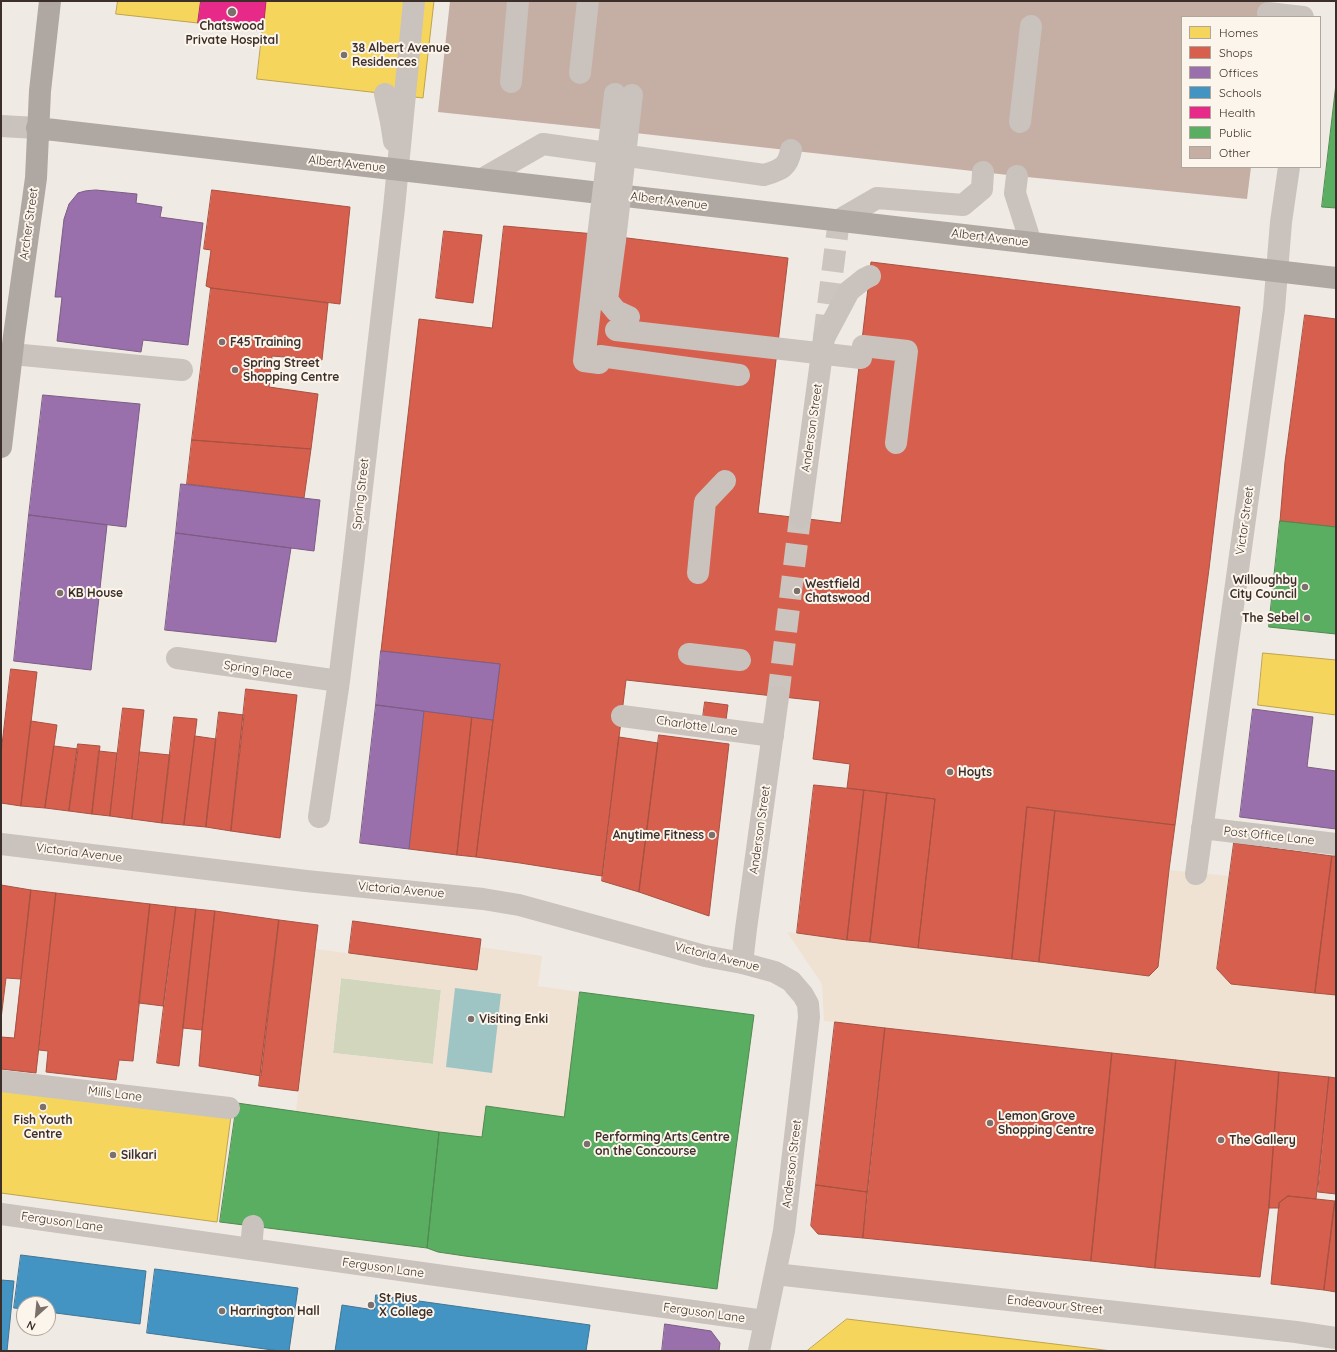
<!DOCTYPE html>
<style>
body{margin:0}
#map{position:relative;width:1337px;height:1352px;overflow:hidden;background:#f0eae4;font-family:Quicksand,sans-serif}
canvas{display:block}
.frame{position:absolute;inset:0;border:2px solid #3c2f2a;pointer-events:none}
.legend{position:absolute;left:1181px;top:16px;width:140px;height:152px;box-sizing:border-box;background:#fcf5ec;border:1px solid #afa69e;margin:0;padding:5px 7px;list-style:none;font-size:12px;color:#3c2f2a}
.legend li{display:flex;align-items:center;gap:8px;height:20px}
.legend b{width:20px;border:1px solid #afa69e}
.north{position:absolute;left:16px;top:1296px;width:40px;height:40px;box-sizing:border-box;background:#fcf5ec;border:1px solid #afa69e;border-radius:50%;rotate:207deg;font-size:11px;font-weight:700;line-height:16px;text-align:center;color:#3c2f2a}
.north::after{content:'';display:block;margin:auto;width:14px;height:18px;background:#7b706b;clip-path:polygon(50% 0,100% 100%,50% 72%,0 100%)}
</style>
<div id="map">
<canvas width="1337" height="1352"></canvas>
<div class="frame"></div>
<ul class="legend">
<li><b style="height:11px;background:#f6d55c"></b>Homes</li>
<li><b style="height:11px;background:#d6604d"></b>Shops</li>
<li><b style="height:11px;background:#9970ab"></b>Offices</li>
<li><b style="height:11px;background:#4393c3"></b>Schools</li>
<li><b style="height:11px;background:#e7298a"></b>Health</li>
<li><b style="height:11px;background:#5aae61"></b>Public</li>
<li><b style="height:11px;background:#c5aea4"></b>Other</li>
</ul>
<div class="north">N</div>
</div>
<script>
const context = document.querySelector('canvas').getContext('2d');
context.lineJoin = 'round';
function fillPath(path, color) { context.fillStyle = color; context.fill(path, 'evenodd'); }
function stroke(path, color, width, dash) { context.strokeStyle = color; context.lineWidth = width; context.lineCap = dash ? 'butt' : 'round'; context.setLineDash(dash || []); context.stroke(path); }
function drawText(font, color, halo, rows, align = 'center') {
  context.font = font + ' Quicksand,sans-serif'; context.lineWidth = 4; context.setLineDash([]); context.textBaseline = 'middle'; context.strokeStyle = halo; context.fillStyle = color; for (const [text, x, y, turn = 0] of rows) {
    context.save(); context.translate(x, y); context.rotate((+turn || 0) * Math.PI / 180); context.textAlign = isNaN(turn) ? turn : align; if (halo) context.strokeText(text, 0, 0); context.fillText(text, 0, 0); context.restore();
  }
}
const green = new Path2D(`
 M341 978 441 990 433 1064 333 1053Z`);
const plaza = new Path2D(`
 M1169 870 1230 876 1231 984 1336 995V1078L824 1021 822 984 787 932 1149 976 1158 967Z
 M480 947 542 956 538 986 580 992 564 1117 486 1106 484 1138 439 1132 428 1235 222 1213 237 1103 296 1111 315 949 477 970ZM341 978 441 990 433 1064 333 1053Z`);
const water = new Path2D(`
 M455 988 501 994 492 1073 446 1067Z`);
const homes = new Path2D(`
 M118 1H201L198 23 116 14Z
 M266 1H434L423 98 257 79Z
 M1263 653 1336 660V715L1258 705Z
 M1 1086 231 1116 217 1222 1 1193Z
 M847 1319 947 1331 1112 1351H807Z`);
const shops = new Path2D(`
 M212 190 350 207 340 304 211 288 206 286 211 250 204 249Z
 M504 226 595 234 788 258 758 513 800 518 841 523 871 262 1240 307 1209 569 1175 825 1027 807 1012 959 918 948 935 799 847 788 850 764 813 759 820 701 626 680 602 876 520 863 476 857 500 664 381 651 419 319 492 328Z
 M444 231 482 235 473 303 436 298Z
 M211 288 328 303 322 360 272 356 269 387 318 394 311 449 192 440Z
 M1305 315 1336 319V527L1280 521 1285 462Z
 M192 440 311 449 304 498 187 484Z
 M11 669 37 672 21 806 1 803V754Z
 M246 689 297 695 280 838 231 831Z
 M705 702 728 705 726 720 703 717Z
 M123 708 144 710 132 819 110 816Z
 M424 711 472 717 457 855 409 849Z
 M219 712 244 715 231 831 206 827Z
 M174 717 197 719 184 825 162 823Z
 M472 717 493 720 476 857 457 855Z
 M31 721 57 725 45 808 21 806Z
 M659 735 729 744 709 916 639 892Z
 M195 736 216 739 206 827 184 825Z
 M619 737 658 743 639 892 602 881Z
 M78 744 100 746 92 814 69 811Z
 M54 746 78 749 69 811 45 808Z
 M99 751 117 753 110 816 92 814Z
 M140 752 170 755 162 823 132 819Z
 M814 785 864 790 847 940 797 933Z
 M864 790 887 793 870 942 847 940Z
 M887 793 935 799 918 948 870 942Z
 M1027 807 1055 811 1039 962 1012 959Z
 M1055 811 1175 825 1169 870 1158 967 1149 976 1039 962Z
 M1234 843 1332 856 1315 993 1231 984 1217 969Z
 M1332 856H1336V995L1315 993Z
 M1 885 31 890 21 979 6 978 1 1019Z
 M31 890 56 893 36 1073 1 1069V1037L14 1038Z
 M56 893 150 904 133 1061 119 1060 116 1080 46 1072 48 1051 39 1050Z
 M150 904 176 907 163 1006 139 1003Z
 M176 907 196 909 179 1066 157 1063Z
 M196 909 215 911 202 1030 183 1028Z
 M215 911 279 920 261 1076 199 1066 202 1030Z
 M279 920 318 925 298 1091 259 1086Z
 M353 921 481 939 477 970 349 953Z
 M835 1022 885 1028 867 1192 816 1185Z
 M885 1028 1112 1053 1091 1261 863 1238Z
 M1112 1053 1176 1060 1155 1268 1091 1261Z
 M1176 1060 1279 1072 1269 1208 1260 1277 1155 1268Z
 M1279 1072 1329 1077 1316 1199 1288 1196 1279 1203V1208H1269Z
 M1329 1077 1336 1078V1194L1318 1192Z
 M816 1185 867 1192 863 1238 818 1234 811 1226Z
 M1288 1196 1335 1201 1324 1290 1271 1284 1279 1203Z
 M1335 1201H1336V1292L1324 1290Z`);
const offices = new Path2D(`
 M96 190 137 194 136 203 162 207 160 217 203 223 188 345 143 340 141 352 57 341 62 297H55L64 219 69 204 78 193 85 191Z
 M43 395 140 404 126 527 29 515Z
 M181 484 320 500 314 551 176 533Z
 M29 515 107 525 91 670 14 661Z
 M176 533 291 548 276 642 165 630Z
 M381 651 500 664 493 720 376 705Z
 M376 705 424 711 409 849 360 843Z
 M1253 709 1313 717 1307 767 1336 771V829L1240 817Z
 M665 1324 711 1331 720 1343 719 1351H662Z`);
const schools = new Path2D(`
 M21 1255 146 1271 140 1324 48 1312V1304H24V1309L14 1308Z
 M155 1269 298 1288 289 1351H280L147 1333Z
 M1 1280 14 1281 7 1351H1Z
 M376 1295 590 1325 586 1351H335L342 1305 374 1310Z`);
const health = new Path2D(`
 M201 1H266L263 31 198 23Z`);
const public = new Path2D(`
 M1336 84V208L1322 207Z
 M1280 521 1336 527V634L1269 627Z
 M580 992 754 1015 717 1289 465 1256 438 1252 427 1248 439 1132 482 1137 486 1106 564 1117Z
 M237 1103 439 1132 427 1248 220 1222Z`);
const building = new Path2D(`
 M450 1H1269L1267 17H1182V167H1251L1247 199 1017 176 600 129 438 112Z`);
const minorTunnel = new Path2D(`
 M824 337 839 220
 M778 697 800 518`);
const minor = new Path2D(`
 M1268 13 1303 17
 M580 73 588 1
 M511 82 518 1
 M385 94 391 122 394 141
 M1020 122 1031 26
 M1 126 37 128
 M1017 176 1015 193 1031 243
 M482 179 543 144 764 175C780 170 788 168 791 150
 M839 220 877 198 963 205 982 189 983 172
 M598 237 584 361 599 363 600 356 739 375
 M615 240 607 300 616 311 629 317
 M863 346 907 351 896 443
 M12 354 182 370
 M800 518 824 338 849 291 864 279 870 276
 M698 573 705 502 725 481
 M689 654 740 660
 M177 658 339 681
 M622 716 773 736
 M319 817 339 681 353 566 394 208 414 1
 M1202 828 1336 844
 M1 844 306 881 483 899 519 905 705 956 742 963 775 972 791 981 803 995 808 1004 809 1017 784 1231 759 1351
 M1196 874 1274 309 1281 222 1289 167
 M742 963 746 929 778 697
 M1 1081 229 1108
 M1 1214 764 1321
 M251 1249 253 1226
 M775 1274 1296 1332 1336 1338`);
const major = new Path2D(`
 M37 128 1336 278
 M1 447 14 336 36 178 40 91 50 1`);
const minorBridge = new Path2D(`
 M598 237 615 94
 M615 240 632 95
 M616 330 861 358`);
const markers = [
 [232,12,5,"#7b706b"],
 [344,55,4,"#7b706b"],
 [222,342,4,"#7b706b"],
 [235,370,4,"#7b706b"],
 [1305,587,4,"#7b706b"],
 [797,591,4,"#7b706b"],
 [60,593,4,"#7b706b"],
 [1307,618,4,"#7b706b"],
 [950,772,4,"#7b706b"],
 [712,835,4,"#7b706b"],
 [471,1019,4,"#7b706b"],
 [43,1107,4,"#7b706b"],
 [990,1123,4,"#7b706b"],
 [1221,1140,4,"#7b706b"],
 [587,1144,4,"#7b706b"],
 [113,1155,4,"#7b706b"],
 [371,1305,4,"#7b706b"],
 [222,1311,4,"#7b706b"]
];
const poiNames = [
 ["Chatswood",232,26,"center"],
 ["Private Hospital",232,40,"center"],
 ["38 Albert Avenue",352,48],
 ["Residences",352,62],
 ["F45 Training",230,342],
 ["Spring Street",243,363],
 ["Shopping Centre",243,377],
 ["Willoughby",1297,580,"right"],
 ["City Council",1297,594,"right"],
 ["Westfield",805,584],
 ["Chatswood",805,598],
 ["KB House",68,593],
 ["The Sebel",1299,618,"right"],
 ["Hoyts",958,772],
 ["Anytime Fitness",704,835,"right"],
 ["Visiting Enki",479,1019],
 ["Lemon Grove",998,1116],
 ["Shopping Centre",998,1130],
 ["Fish Youth",43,1120,"center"],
 ["Centre",43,1134,"center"],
 ["Performing Arts Centre",595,1137],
 ["on the Concourse",595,1151],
 ["The Gallery",1229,1140],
 ["Silkari",121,1155],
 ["St Pius",379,1298],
 ["X College",379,1312],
 ["Harrington Hall",230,1311]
];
const streetNames = [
 ["Albert Avenue",347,164,6],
 ["Albert Avenue",669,201,7],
 ["Archer Street",29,224,-82],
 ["Albert Avenue",990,238,7],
 ["Anderson Street",812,428,-82],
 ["Spring Street",361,494,-84],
 ["Victor Street",1245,521,-82],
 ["Spring Place",258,670,8],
 ["Charlotte Lane",697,726,8],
 ["Anderson Street",760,830,-82],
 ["Post Office Lane",1269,836,6],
 ["Victoria Avenue",79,853,7],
 ["Victoria Avenue",401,890,5],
 ["Victoria Avenue",717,957,14],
 ["Mills Lane",115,1094,7],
 ["Anderson Street",792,1164,-83],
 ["Ferguson Lane",62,1222,8],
 ["Ferguson Lane",383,1268,8],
 ["Endeavour Street",1055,1305,6],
 ["Ferguson Lane",704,1313,8]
];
fillPath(green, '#d2d6bd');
fillPath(plaza, '#efe2d3');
fillPath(water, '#9ec4c3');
fillPath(homes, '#f6d55c');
stroke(homes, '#bea34d', 1);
fillPath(shops, '#d6604d');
stroke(shops, '#a85142', 1);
fillPath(offices, '#9970ab');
stroke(offices, '#7d5c84', 1);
fillPath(schools, '#4393c3');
stroke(schools, '#417595', 1);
fillPath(health, '#e7298a');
stroke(health, '#b42b6d', 1);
fillPath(public, '#5aae61');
stroke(public, '#518850', 1);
fillPath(building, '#c5aea4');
stroke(minorTunnel, '#ccc5bf', 22, [22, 11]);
stroke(minor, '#cac2bc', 22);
stroke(major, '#afa7a1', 22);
stroke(minorBridge, '#cac2bc', 22);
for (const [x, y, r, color] of markers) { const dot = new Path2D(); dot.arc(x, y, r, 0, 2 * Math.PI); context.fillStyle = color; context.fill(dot); stroke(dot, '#fcf5ec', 1.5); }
drawText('bold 12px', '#3c2f2a', '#fcf5ec', poiNames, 'left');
drawText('12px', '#3c2f2a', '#fcf5ec', streetNames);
</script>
